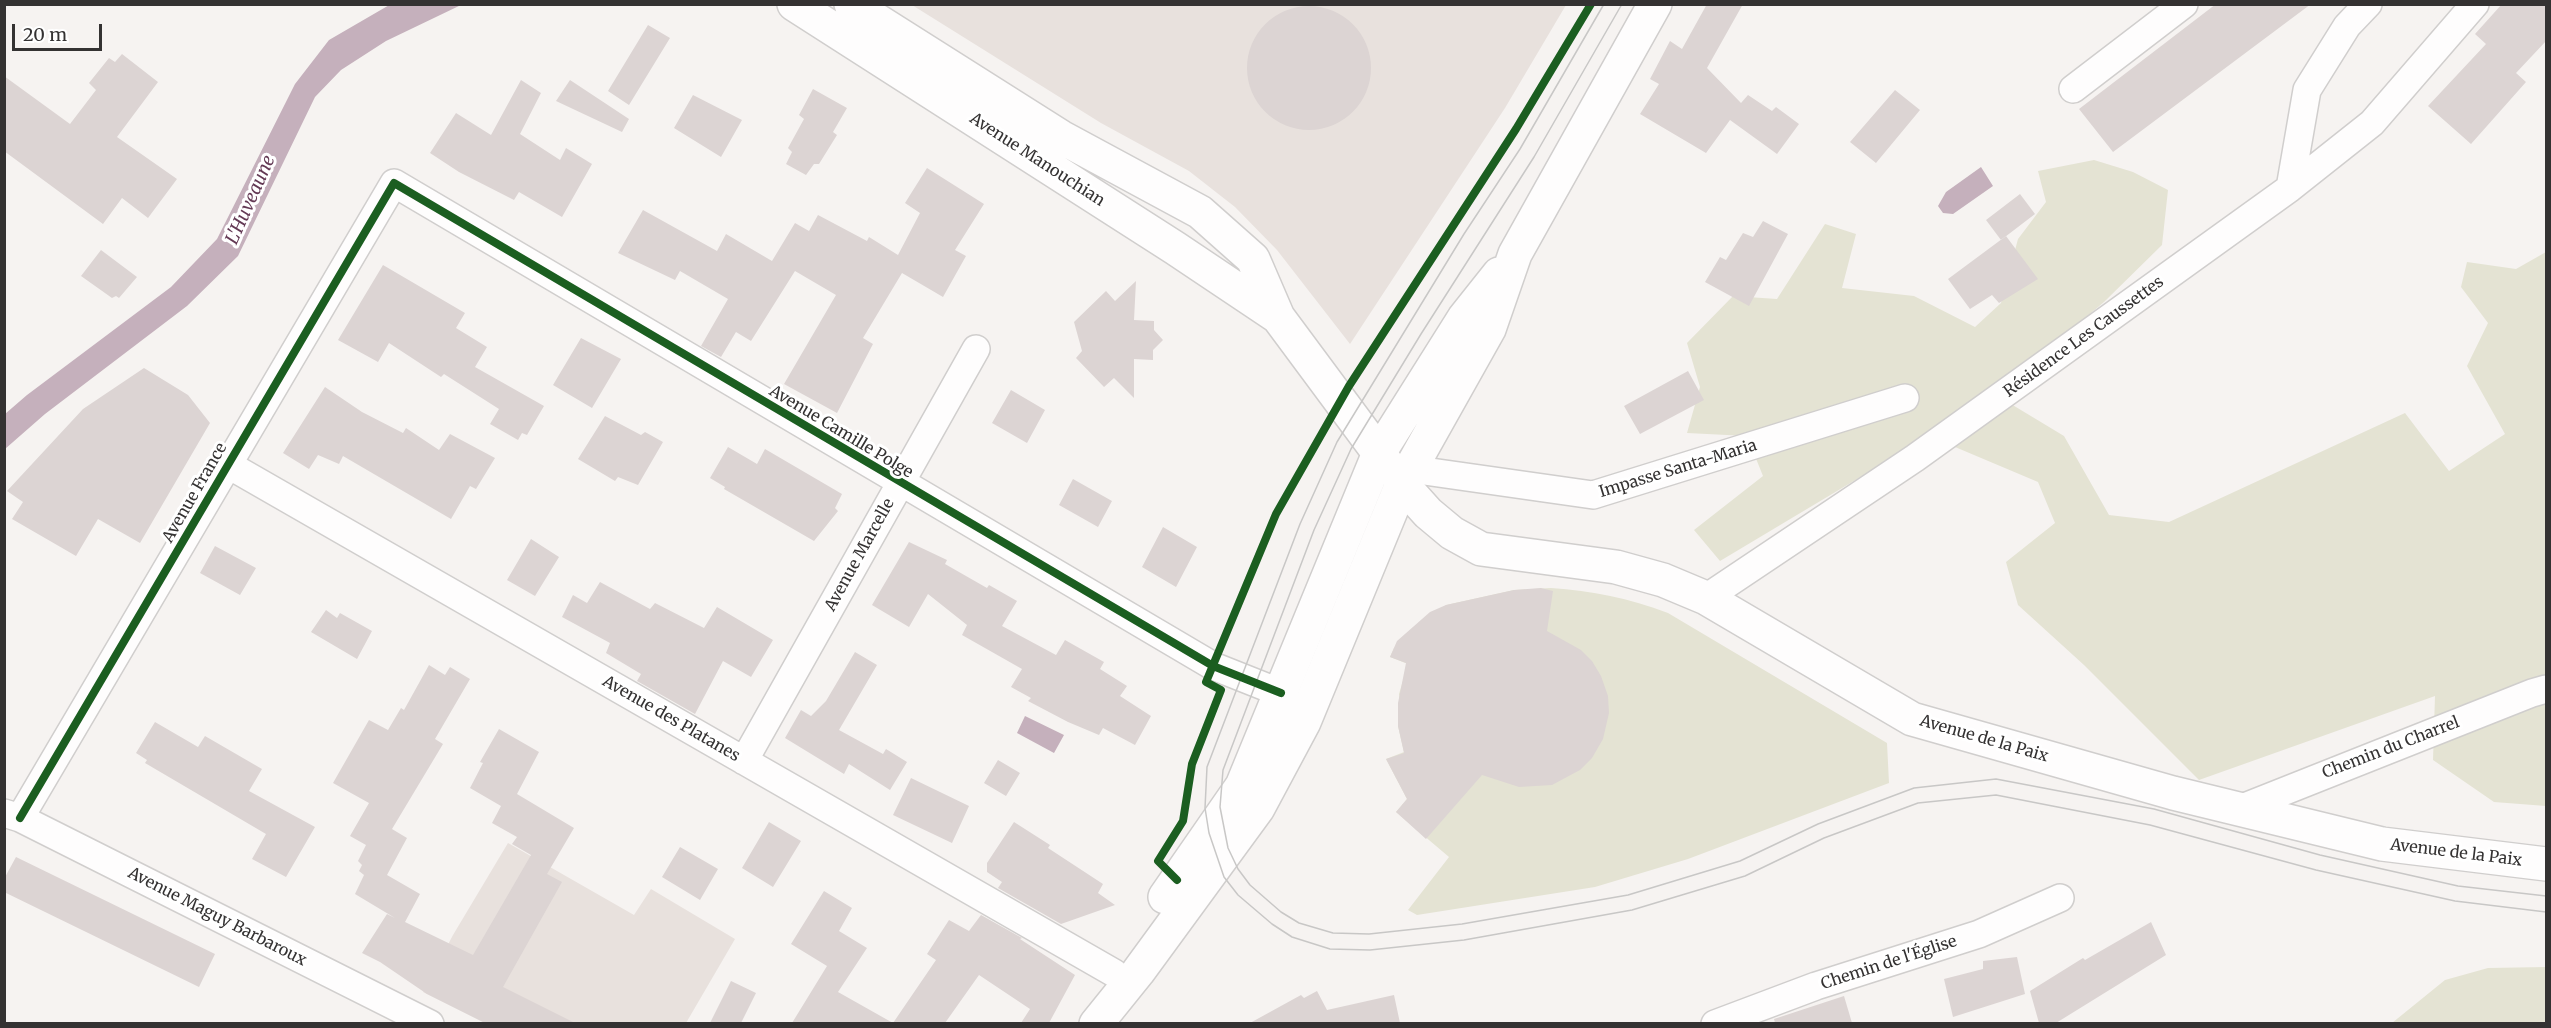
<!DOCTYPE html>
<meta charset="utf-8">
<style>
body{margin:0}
#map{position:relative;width:2551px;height:1028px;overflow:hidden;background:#f6f3f1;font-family:Merriweather,serif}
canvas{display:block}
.frame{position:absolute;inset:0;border:6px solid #343232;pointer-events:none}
.scale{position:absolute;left:12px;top:24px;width:90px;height:27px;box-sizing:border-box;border:3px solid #343232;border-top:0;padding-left:8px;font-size:18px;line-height:21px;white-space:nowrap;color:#343232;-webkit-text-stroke:4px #fff;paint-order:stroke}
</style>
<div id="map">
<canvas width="2551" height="1028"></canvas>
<div class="frame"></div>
<div class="scale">20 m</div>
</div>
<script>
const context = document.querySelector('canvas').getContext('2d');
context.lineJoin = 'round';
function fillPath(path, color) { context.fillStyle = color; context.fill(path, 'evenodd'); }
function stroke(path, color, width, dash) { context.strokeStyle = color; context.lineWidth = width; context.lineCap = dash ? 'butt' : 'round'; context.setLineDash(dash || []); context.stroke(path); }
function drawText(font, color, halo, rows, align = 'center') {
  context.font = font + ' Merriweather,serif'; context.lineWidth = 6; context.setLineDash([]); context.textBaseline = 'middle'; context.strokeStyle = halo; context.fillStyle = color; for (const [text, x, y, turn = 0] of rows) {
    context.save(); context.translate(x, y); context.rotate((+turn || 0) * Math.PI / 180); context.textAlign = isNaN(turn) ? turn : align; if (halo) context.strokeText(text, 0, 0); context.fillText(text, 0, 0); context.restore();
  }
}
const built = new Path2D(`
 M912 5H1566L1505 108 1350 344 1277 250 1235 207 1189 171 1101 123Z
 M508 843 634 915 651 889 735 939 686 1023H485L423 992 453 935Z`);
const green = new Path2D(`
 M2094 160 2133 172 2168 190 2162 245 2104 302 2040 356 2001 398 2064 436 2109 515 2169 522 2405 413 2449 471 2505 434 2467 366 2488 323 2461 287 2467 262 2516 269 2546 252V806L2494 802 2433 760 2435 696 2199 780 2084 665 2018 605 2006 562 2055 523 2038 482 1929 436 1720 561 1694 530 1763 476 1747 436 1687 433 1700 387 1687 343 1733 296 1777 299 1825 224 1856 234 1842 288 1914 296 1975 327 2001 303 2018 239 2046 202 2038 171Z
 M1551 588C1592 591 1629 598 1668 613L1887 743 1889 783 1688 859 1595 887 1417 915 1408 910 1449 857 1396 812 1407 799 1386 759 1404 752 1398 726V707H1400L1399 694 1408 664 1390 657 1394 648 1446 605 1514 590Z
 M2546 967V1023H2392L2445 980 2488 968Z`);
const water = new Path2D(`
 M391 4 461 5 386 41 341 70 315 97 238 256 187 306 45 414 5 449V414L27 395 171 287 217 239 295 84 329 40Z
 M1981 167 1993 186 1953 214 1943 213 1938 206 1946 192Z
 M1025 716 1064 735 1054 753 1017 733Z`);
const building = new Path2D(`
 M1707 4H1743L1707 68 1741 103 1748 95 1772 111 1776 107 1799 124 1777 154 1730 120 1706 153 1640 114 1659 84 1650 79 1670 41 1682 49Z
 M2216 4H2311L2113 152 2079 109Z
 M2502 4H2547V40L2516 73 2526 82 2471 144 2428 106 2486 44 2475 34Z
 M1247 68a62 62 0 1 1 124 0a62 62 0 1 1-124 0Z
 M648 25 670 38 629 105 608 91Z
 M122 54 158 82 117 137 177 179 148 218 122 198 103 224 4 151V76L70 124 96 90 89 83 109 58 115 62Z
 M521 80 541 93 520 134 560 160 566 148 592 164 562 217 519 192 514 200 459 172 430 153 456 113 491 135Z
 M570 80 629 119 622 132 556 101Z
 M813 89 847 108 833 132 837 135 819 164H814L806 175 786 164 792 152 788 148 804 119 799 115Z
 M1895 90 1920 110 1876 163 1850 142Z
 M693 95 742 120 721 157 674 128Z
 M927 168 984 204 955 250 966 256 943 297 902 273 863 338 873 344 837 413 784 384 836 295 795 271 751 341 736 332 721 357 701 346 728 299 680 271 675 280 618 253 643 210 717 251 726 234 772 261 795 223 809 231 818 215 867 241 869 237 898 255 920 213 905 203Z
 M2020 194 2035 214 2001 240 1986 220Z
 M1763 221 1788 234 1749 306 1705 282 1720 257 1726 260 1743 233 1753 237Z
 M2006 236 2038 279 1999 303 1992 295 1970 309 1948 279Z
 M101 250 137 277 119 298 116 296 112 298 81 276Z
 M383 265 465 313 456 328 487 347 475 367 544 406 527 435 522 433 518 440 490 424 499 409 444 374 441 377 389 343 378 362 338 340Z
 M1136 281 1134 320 1154 321V330L1163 340 1153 350V360L1134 359V398L1114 378 1104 387 1076 358 1082 351 1074 322 1106 291 1115 301Z
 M581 338 621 359 592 408 553 385Z
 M144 368 188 395 210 423 140 543 98 519 76 556 12 519 23 502 7 491 83 409Z
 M1688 371 1704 400 1640 434 1624 406Z
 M325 387 362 412 403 433 406 428 439 450 450 434 495 458 476 489 470 486 451 519 343 456 339 464 318 455 309 469 283 453Z
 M1011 390 1045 410 1027 443 992 423Z
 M605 416 641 435 645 432 663 442 638 485 618 477 615 481 578 459Z
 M728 447 757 464 765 449 842 494 835 508 838 511 814 541 724 489 725 487 710 478Z
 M1073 479 1112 501 1098 527 1059 505Z
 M1163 527 1197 547 1176 587 1142 567Z
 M531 539 559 557 535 596 507 580Z
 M909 542 947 560 945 564 987 588 989 585 1017 601 1002 626 1056 655 1065 640 1104 662 1100 669 1127 686 1120 696 1151 716 1135 745 1103 728 1099 735 1068 722 1028 701 1031 698 1011 687 1022 669 962 635 967 625 928 594 909 627 872 605Z
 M215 546 256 568 240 595 200 573Z
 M600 582 650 609 655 603 704 628 717 607 773 640 751 677 723 661 695 714 637 681 641 674 606 653 610 643 562 617 573 595 587 603Z
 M1541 588 1553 591 1547 631 1581 650 1592 661 1601 676 1608 696 1609 713 1603 739 1592 758 1580 770 1552 785 1519 787 1482 775 1426 839 1396 812 1407 799 1386 759 1404 753 1398 726V703L1406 663 1390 657 1397 641 1430 612 1446 605 1514 590Z
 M326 610 337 618 340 613 372 631 357 659 311 632Z
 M855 652 877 665 839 730 883 754 886 749 907 762 890 790 849 764 844 774 785 738 801 710 811 716 826 701Z
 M429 665 445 675 450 667 470 679 435 739 443 744 392 829 407 838 387 875 420 894 405 922 473 955 531 855 512 844 517 837 492 823 501 806 470 788 483 763 480 762 499 729 539 752 517 794 574 828 547 874 562 882 503 987 575 1023H485L427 994 380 962 362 953 387 914 395 918 355 894 364 875 359 871 362 865 358 861 366 845 350 836 369 803 333 783 369 720 388 730 401 708 404 710Z
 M155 722 198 747 205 736 262 769 249 791 315 827 286 877 252 859 266 834 145 763 147 760 136 753Z
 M998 760 1020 773 1006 796 984 783Z
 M911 778 969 806 952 843 893 815Z
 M769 822 801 841 773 887 742 868Z
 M1014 822 1050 845 1048 848 1103 884 1098 893 1115 905 1061 924 998 888 1002 882 987 872V863Z
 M680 847 718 869 700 900 662 877Z
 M16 857 215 954 199 987 4 892V879Z
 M824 891 852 908 839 931 867 948 838 992 893 1023 936 960 927 954 949 920 969 931 981 915 1022 938 1020 939 1075 975 1049 1023H1021L1030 1009 979 975 945 1023H792L827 966 791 944Z
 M2151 922 2166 955 2056 1023H2039L2030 991 2083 958 2085 960Z
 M2017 957 2025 994 1953 1017 1944 979 1983 969V961Z
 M731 981 756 993 741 1023H710Z
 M1317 991 1327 1010 1394 995 1400 1023H1250L1301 995 1304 998Z
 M1844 996 1852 1023H1775L1774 1019Z`);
const minor = new Path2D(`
 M2073 89 2184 4
 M2290 188 2372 123 2475 4
 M227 464 1114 973
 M1410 469 1593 495 1905 398
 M1706 598 1915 458 2290 188 2307 90 2347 26 2368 4
 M744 761 976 349
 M2237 810 2532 693 2546 689
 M4 813 20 818 430 1024
 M20 818 394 183 1213 666 1281 693
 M1715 1024 1816 986 1979 934 2060 898`);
const tertiary = new Path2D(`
 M1402 484 1428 513 1452 533 1481 549 1616 567 1663 580 1706 598 1912 719 2173 793 2382 844 2546 864`);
const secondary = new Path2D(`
 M794 4 1175 248 1278 317
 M851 4 1061 137 1200 212 1253 259 1278 317 1390 468
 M1165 897 1242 786 1379 453 1464 318 1499 274
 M1096 1024 1138 972 1258 808 1304 722 1402 484 1489 329 1515 254 1655 4`);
const tram = new Path2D(`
 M1604 4 1520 149 1464 234 1337 442 1300 524 1207 767 1205 808 1209 833 1224 877 1238 895 1272 924 1292 937 1330 949 1370 950 1464 940 1632 910 1745 876 1824 838 1918 803 1996 795 2150 825 2316 870 2455 901 2546 912
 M1622 4 1534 157 1421 334 1351 449 1314 530 1223 770 1220 807 1228 848 1238 869 1250 885 1281 912 1299 923 1333 933 1369 934 1462 924 1628 895 1740 861 1818 824 1914 788 1996 779 2154 809 2320 855 2458 886 2546 896`);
const cycleway = new Path2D(`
 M20 818 394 183 1213 666 1281 693
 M1177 880 1158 861 1183 821 1192 764 1221 690 1206 682 1276 514 1349 386 1516 129 1591 4`);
const streetNames = [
 ["Avenue Manouchian",1037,160,33],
 ["Résidence Les Caussettes",2084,337,-36],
 ["Avenue Camille Polge",841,432,31],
 ["Impasse Santa-Maria",1678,469,-17],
 ["Avenue France",195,493,-60],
 ["Avenue Marcelle",860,555,-61],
 ["Avenue des Platanes",671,719,30],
 ["Avenue de la Paix",1984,739,16],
 ["Chemin du Charrel",2391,748,-21],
 ["Avenue de la Paix",2456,853,7],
 ["Avenue Maguy Barbaroux",217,917,27],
 ["Chemin de l'Église",1889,963,-18]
];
const waterNames = [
 ["L'Huveaune",251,200,-66]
];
fillPath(built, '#e8e1dd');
fillPath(green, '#e4e3d3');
fillPath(water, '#c5b0bc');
fillPath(building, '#dcd4d3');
stroke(minor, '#d0cecd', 30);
stroke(tertiary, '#d0cecd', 36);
stroke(secondary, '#d0cecd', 36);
stroke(minor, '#fefdfd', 27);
stroke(tertiary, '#fefdfd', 33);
stroke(secondary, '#fefdfd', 33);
stroke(tram, '#c8c7c6', 1.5);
stroke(cycleway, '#1b5e20', 8);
drawText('16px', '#343232', '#fff', streetNames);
drawText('italic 18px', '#633954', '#fff', waterNames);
</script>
